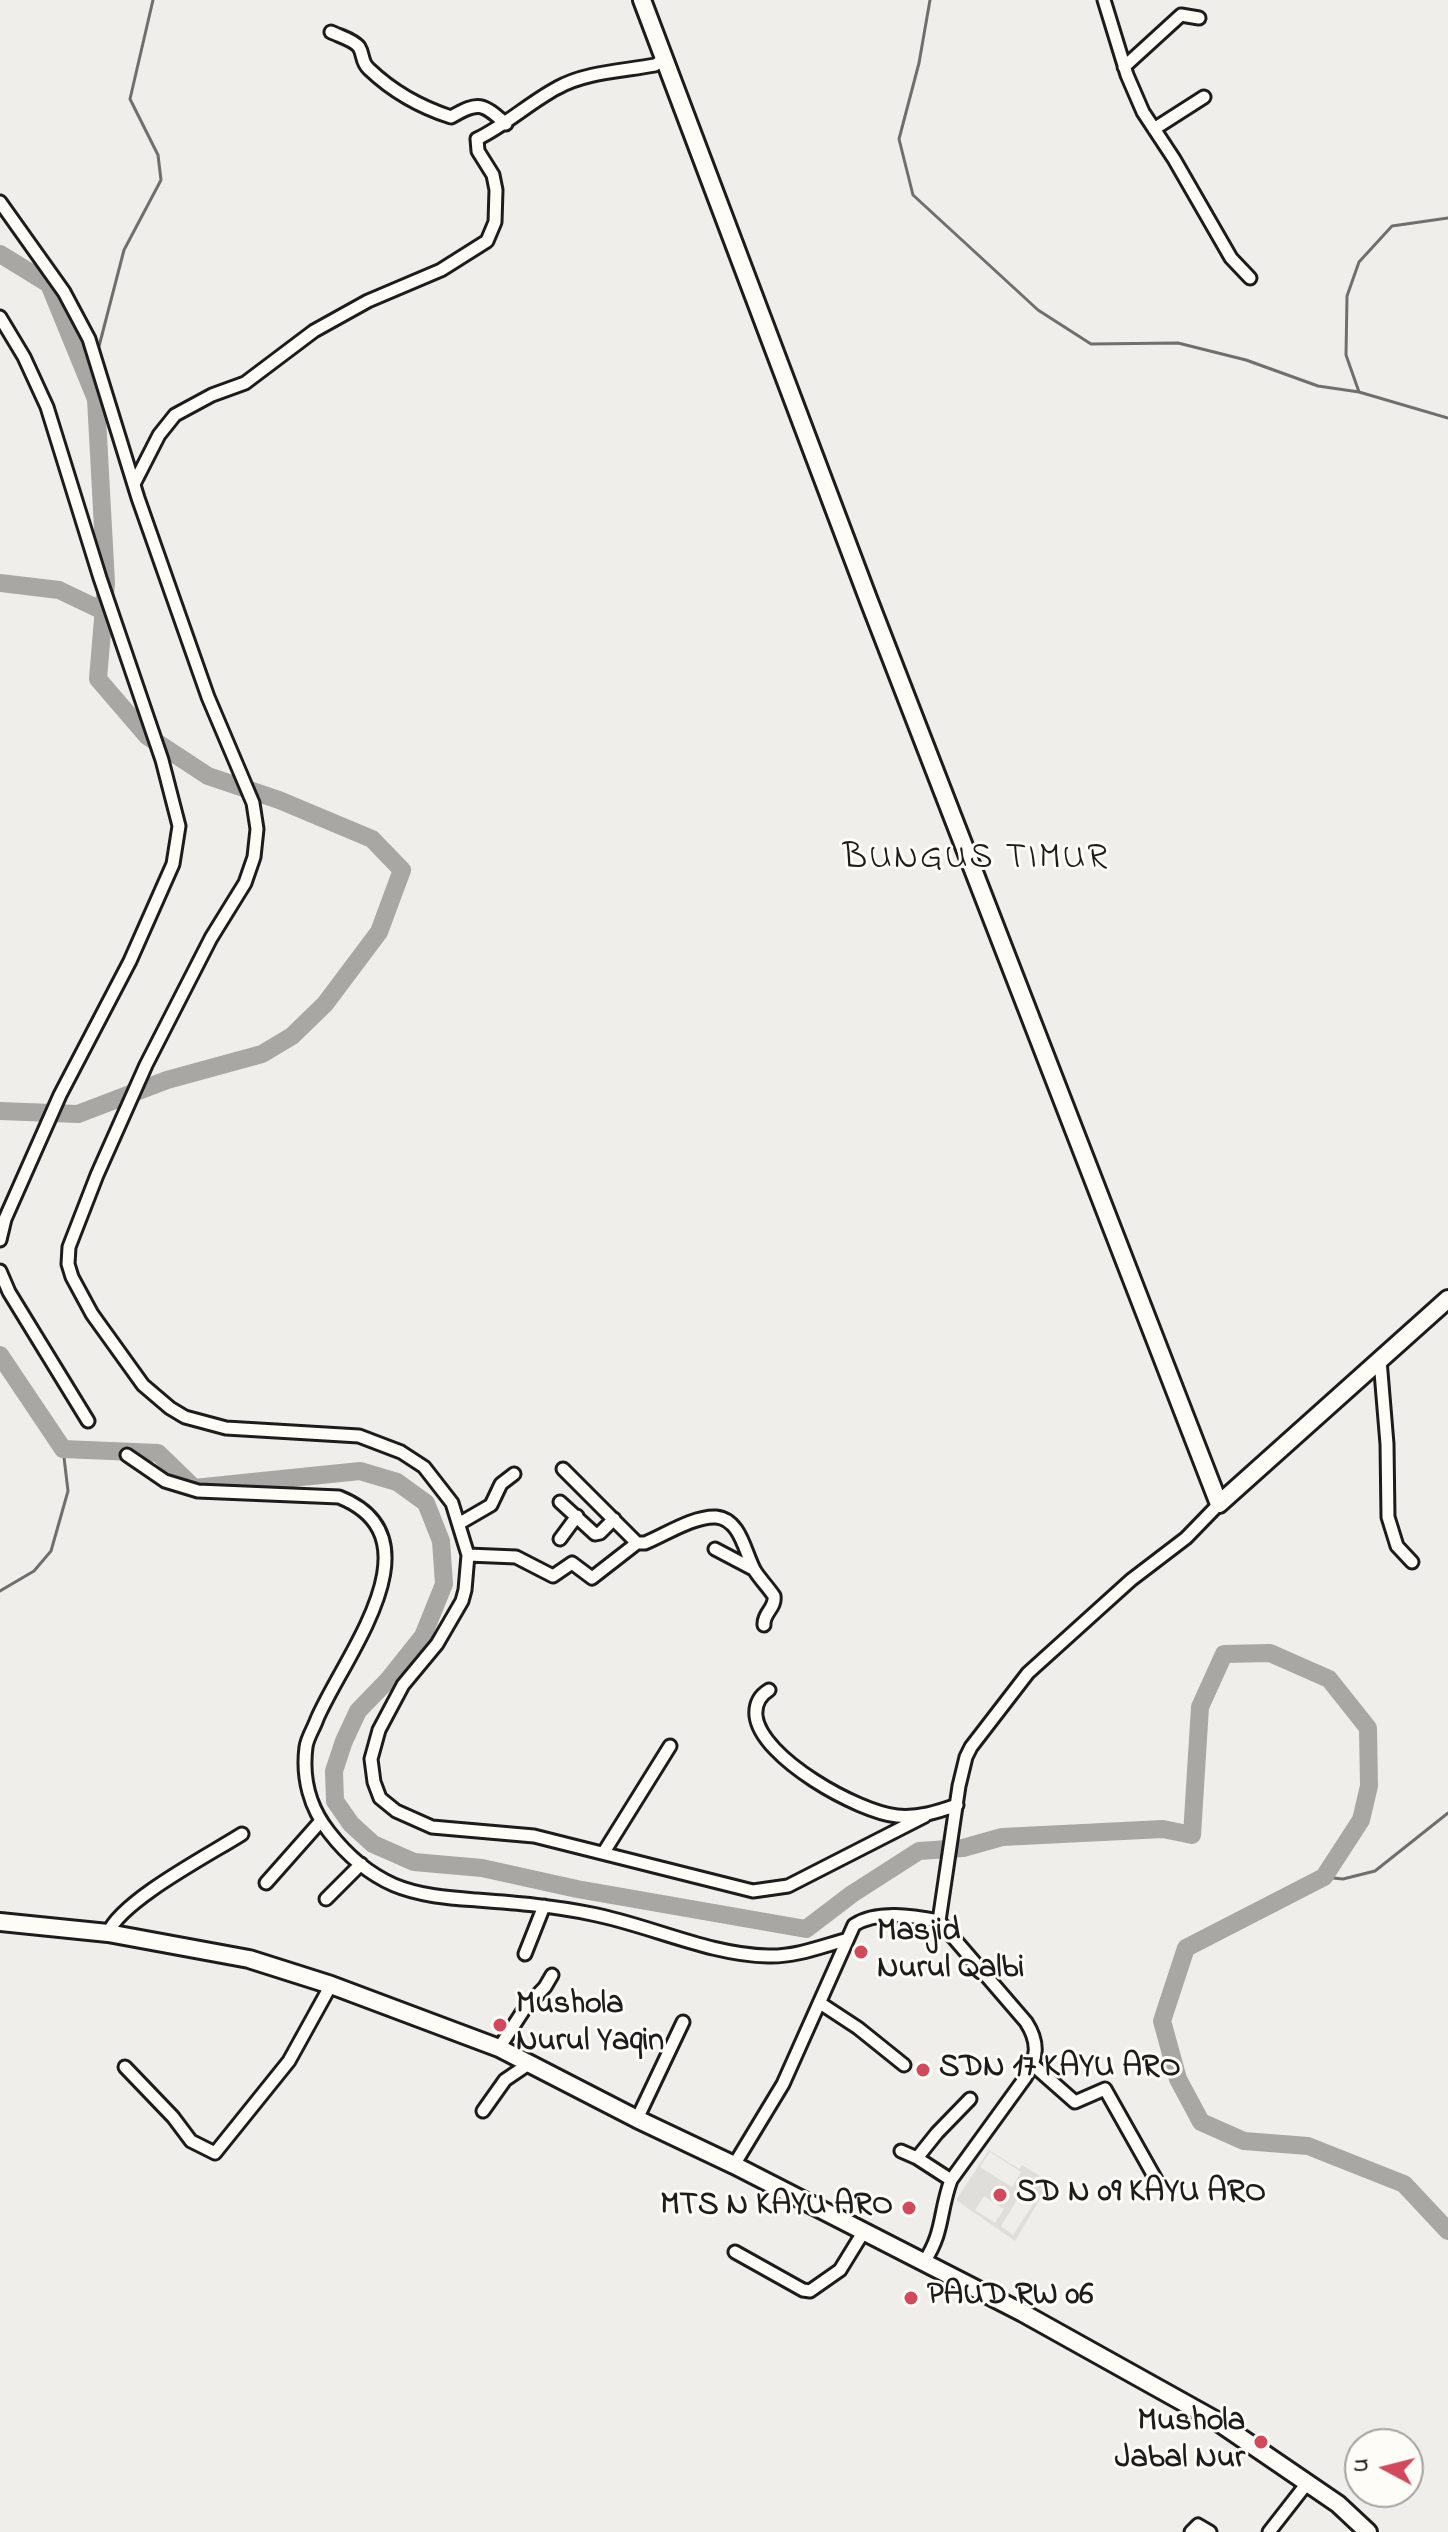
<!DOCTYPE html>
<style>
body{margin:0}
#map{position:relative;width:1448px;height:2532px;overflow:hidden;background:#f0eeea;font-family:"Indie Flower",sans-serif}
canvas{display:block}
.north{position:absolute;left:1344px;top:2428px;width:80px;height:80px;box-sizing:border-box;background:#fdfcf7;border:2px solid #a3a29f;border-radius:50%;rotate:277deg;font-size:22px;font-weight:700;line-height:32px;text-align:center;color:#1c1c1c}
.north::after{content:'';display:block;margin:auto;width:28px;height:36px;background:#d1495b;clip-path:polygon(50% 0,100% 100%,50% 72%,0 100%)}
</style>
<div id="map">
<canvas width="1448" height="2532"></canvas>
<div class="north">U</div>
</div>
<script>
const context = document.querySelector('canvas').getContext('2d');
context.lineJoin = 'round';
function fillPath(path, color) { context.fillStyle = color; context.fill(path, 'evenodd'); }
function stroke(path, color, width, dash) { context.strokeStyle = color; context.lineWidth = width; context.lineCap = dash ? 'butt' : 'round'; context.setLineDash(dash || []); context.stroke(path); }
function drawText(font, color, halo, rows, align = 'center') {
  context.font = font + ' "Indie Flower",sans-serif'; context.lineWidth = 6; context.setLineDash([]); context.textBaseline = 'middle'; context.strokeStyle = halo; context.fillStyle = color; for (const [text, x, y, turn = 0] of rows) {
    context.save(); context.translate(x, y); context.rotate((+turn || 0) * Math.PI / 180); context.textAlign = isNaN(turn) ? turn : align; if (halo) context.strokeText(text, 0, 0); context.fillText(text, 0, 0); context.restore();
  }
}
const built = new Path2D(`
 M989 2150 1019 2169 1022 2165 1050 2182 1015 2241 956 2200ZM990 2152 1021 2172 1012 2187 980 2167ZM1024 2189 1037 2198 1013 2235 1001 2226ZM984 2196 1004 2209 995 2223 975 2210Z`);
const stream = new Path2D(`
 M930 0 919 63 899 139 913 195 1038 310 1091 344 1178 343 1246 360 1318 386 1359 392 1448 418
 M97 354 124 250 161 180 158 155 130 99 153 0
 M90 383 94 369
 M1359 392 1346 355 1347 296 1359 262 1392 226 1448 218
 M0 1591 34 1571 51 1551 68 1491 63 1449
 M1324 1877 1343 1879 1375 1871 1448 1813`);
const river = new Path2D(`
 M0 254 49 284 96 399 106 583 98 679 147 736 208 776 279 800 372 839 402 870 379 932 325 1004 292 1036 262 1054 167 1080 78 1114 0 1111
 M0 583 59 590 103 611
 M0 1355 63 1449 158 1453 194 1488 360 1471 397 1482 426 1503 441 1541 444 1584 423 1636 388 1680 358 1711 344 1741 334 1771 335 1801 351 1824 373 1844 414 1862 482 1868 577 1889 806 1929 852 1894 919 1851 963 1848 1002 1837 1163 1829 1192 1835 1200 1707 1224 1654 1270 1653 1329 1679 1368 1728 1369 1786 1361 1820 1324 1877 1186 1948 1162 2021 1178 2079 1201 2122 1244 2141 1308 2146 1404 2184 1448 2231`);
const street = new Path2D(`
 M1104 0 1127 75 1143 112 1174 159 1231 258 1250 278
 M331 32C339 36 354 40 359 47 364 55 361 62 369 69 392 91 420 107 451 117 479 101 482 103 506 124
 M1124 67 1181 15 1199 18
 M1154 129 1204 97
 M0 202 64 292 89 339 138 498 208 697 253 803 257 829 254 857 245 883 211 938 146 1065 97 1175 69 1247 68 1264 72 1277 92 1314 143 1385 170 1408 185 1417 226 1428 359 1436 401 1452 424 1467 452 1503 468 1555 465 1590 462 1601 437 1644 403 1685 379 1730 371 1759 374 1782 380 1798 396 1811 432 1827 534 1836 753 1891 788 1886 925 1816
 M0 317 24 357 47 407 100 578 162 760 179 826 173 864 130 961 60 1095 5 1219 0 1240
 M134 484 159 435 175 415 212 395 245 383 314 331 368 301 441 270 487 241 495 222 496 190 493 175 478 151 477 139C506 125 529 103 557 88 585 72 623 71 655 65L664 59
 M0 1271 9 1292 88 1421
 M1380 1360 1387 1444 1388 1517 1397 1546 1412 1562
 M127 1455 165 1481 198 1491 339 1497C442 1538 344 1656 317 1719 314 1728 307 1738 306 1747 302 1778 310 1808 329 1832 346 1854 369 1874 394 1885 420 1896 450 1898 477 1900 516 1903 554 1906 592 1914 649 1925 710 1955 768 1956 794 1957 820 1947 845 1940
 M563 1469 637 1543H645C665 1535 693 1516 716 1517 741 1519 745 1554 755 1571 760 1579 768 1587 774 1596 776 1608 763 1613 764 1625
 M560 1502 595 1534 600 1533 614 1519
 M460 1523 491 1505 501 1484 514 1474
 M560 1539 577 1516
 M715 1549 753 1569
 M468 1555 516 1557 553 1576 572 1563 592 1578 637 1543
 M769 1690C759 1696 755 1705 756 1716 761 1758 858 1812 897 1816 919 1818 937 1812 957 1805
 M604 1852 670 1746
 M266 1883 320 1822
 M326 1899 361 1864
 M939 1921 959 1786 966 1757 971 1747 1028 1673 1131 1580 1186 1538 1219 1504
 M108 1933C122 1900 209 1855 242 1834
 M525 1954 544 1906
 M820 2003 858 2028 904 2065
 M499 2048 525 2008 545 1987 552 1975
 M1033 2065 1075 2102 1105 2089 1159 2185
 M125 2067 173 2117 191 2141 215 2153 289 2061 331 1985
 M483 2111 505 2080 530 2063
 M637 2119 683 2022
 M901 2151 917 2158
 M734 2165 783 2084 854 1925C877 1910 913 1916 939 1921L1026 2022C1039 2042 1038 2058 1025 2078L951 2180C939 2213 944 2232 924 2262
 M951 2180 917 2158 937 2133 970 2099
 M735 2252 803 2290 810 2291 840 2270 864 2231
 M1191 2532 1198 2525 1210 2532
 M1269 2532 1308 2482`);
const secondary = new Path2D(`
 M642 0 869 601 1219 1504 1448 1299
 M0 1922 108 1933 249 1959 331 1985 499 2048 637 2119 734 2165 1023 2313 1215 2420 1338 2504 1368 2532`);
const markers = [
 [861,1952,8,"#d1495b"],
 [500,2025,8,"#d1495b"],
 [923,2070,8,"#d1495b"],
 [1000,2195,8,"#d1495b"],
 [909,2208,8,"#d1495b"],
 [911,2298,8,"#d1495b"],
 [1261,2442,8,"#d1495b"]
];
const poiNames = [
 ["Masjid",877,1934],
 ["Nurul Qalbi",877,1971],
 ["Mushola",516,2007],
 ["Nurul Yaqin",516,2044],
 ["SDN 17 KAYU ARO",939,2070],
 ["SD N 09 KAYU ARO",1016,2195],
 ["MTS N KAYU ARO",893,2208,"right"],
 ["PAUD RW 06",927,2298],
 ["Mushola",1245,2424,"right"],
 ["Jabal Nur",1245,2461,"right"]
];
const quarterNames = [
 ["BUNGUS TIMUR",976,861]
];
fillPath(built, '#e0deda');
stroke(stream, '#706f6d', 3);
stroke(river, '#a8a7a3', 18);
stroke(street, '#1c1c1c', 17);
stroke(secondary, '#1c1c1c', 22);
stroke(street, '#fdfcf7', 11);
stroke(secondary, '#fdfcf7', 16);
for (const [x, y, r, color] of markers) { const dot = new Path2D(); dot.arc(x, y, r, 0, 2 * Math.PI); context.fillStyle = color; context.fill(dot); stroke(dot, '#fdfcf7', 3); }
drawText('bold 32px', '#1c1c1c', '#fdfcf7', poiNames, 'left');
context.letterSpacing = '2px';
drawText('36px', '#1c1c1c', '#fdfcf7', quarterNames);
context.letterSpacing = '0px';
</script>
